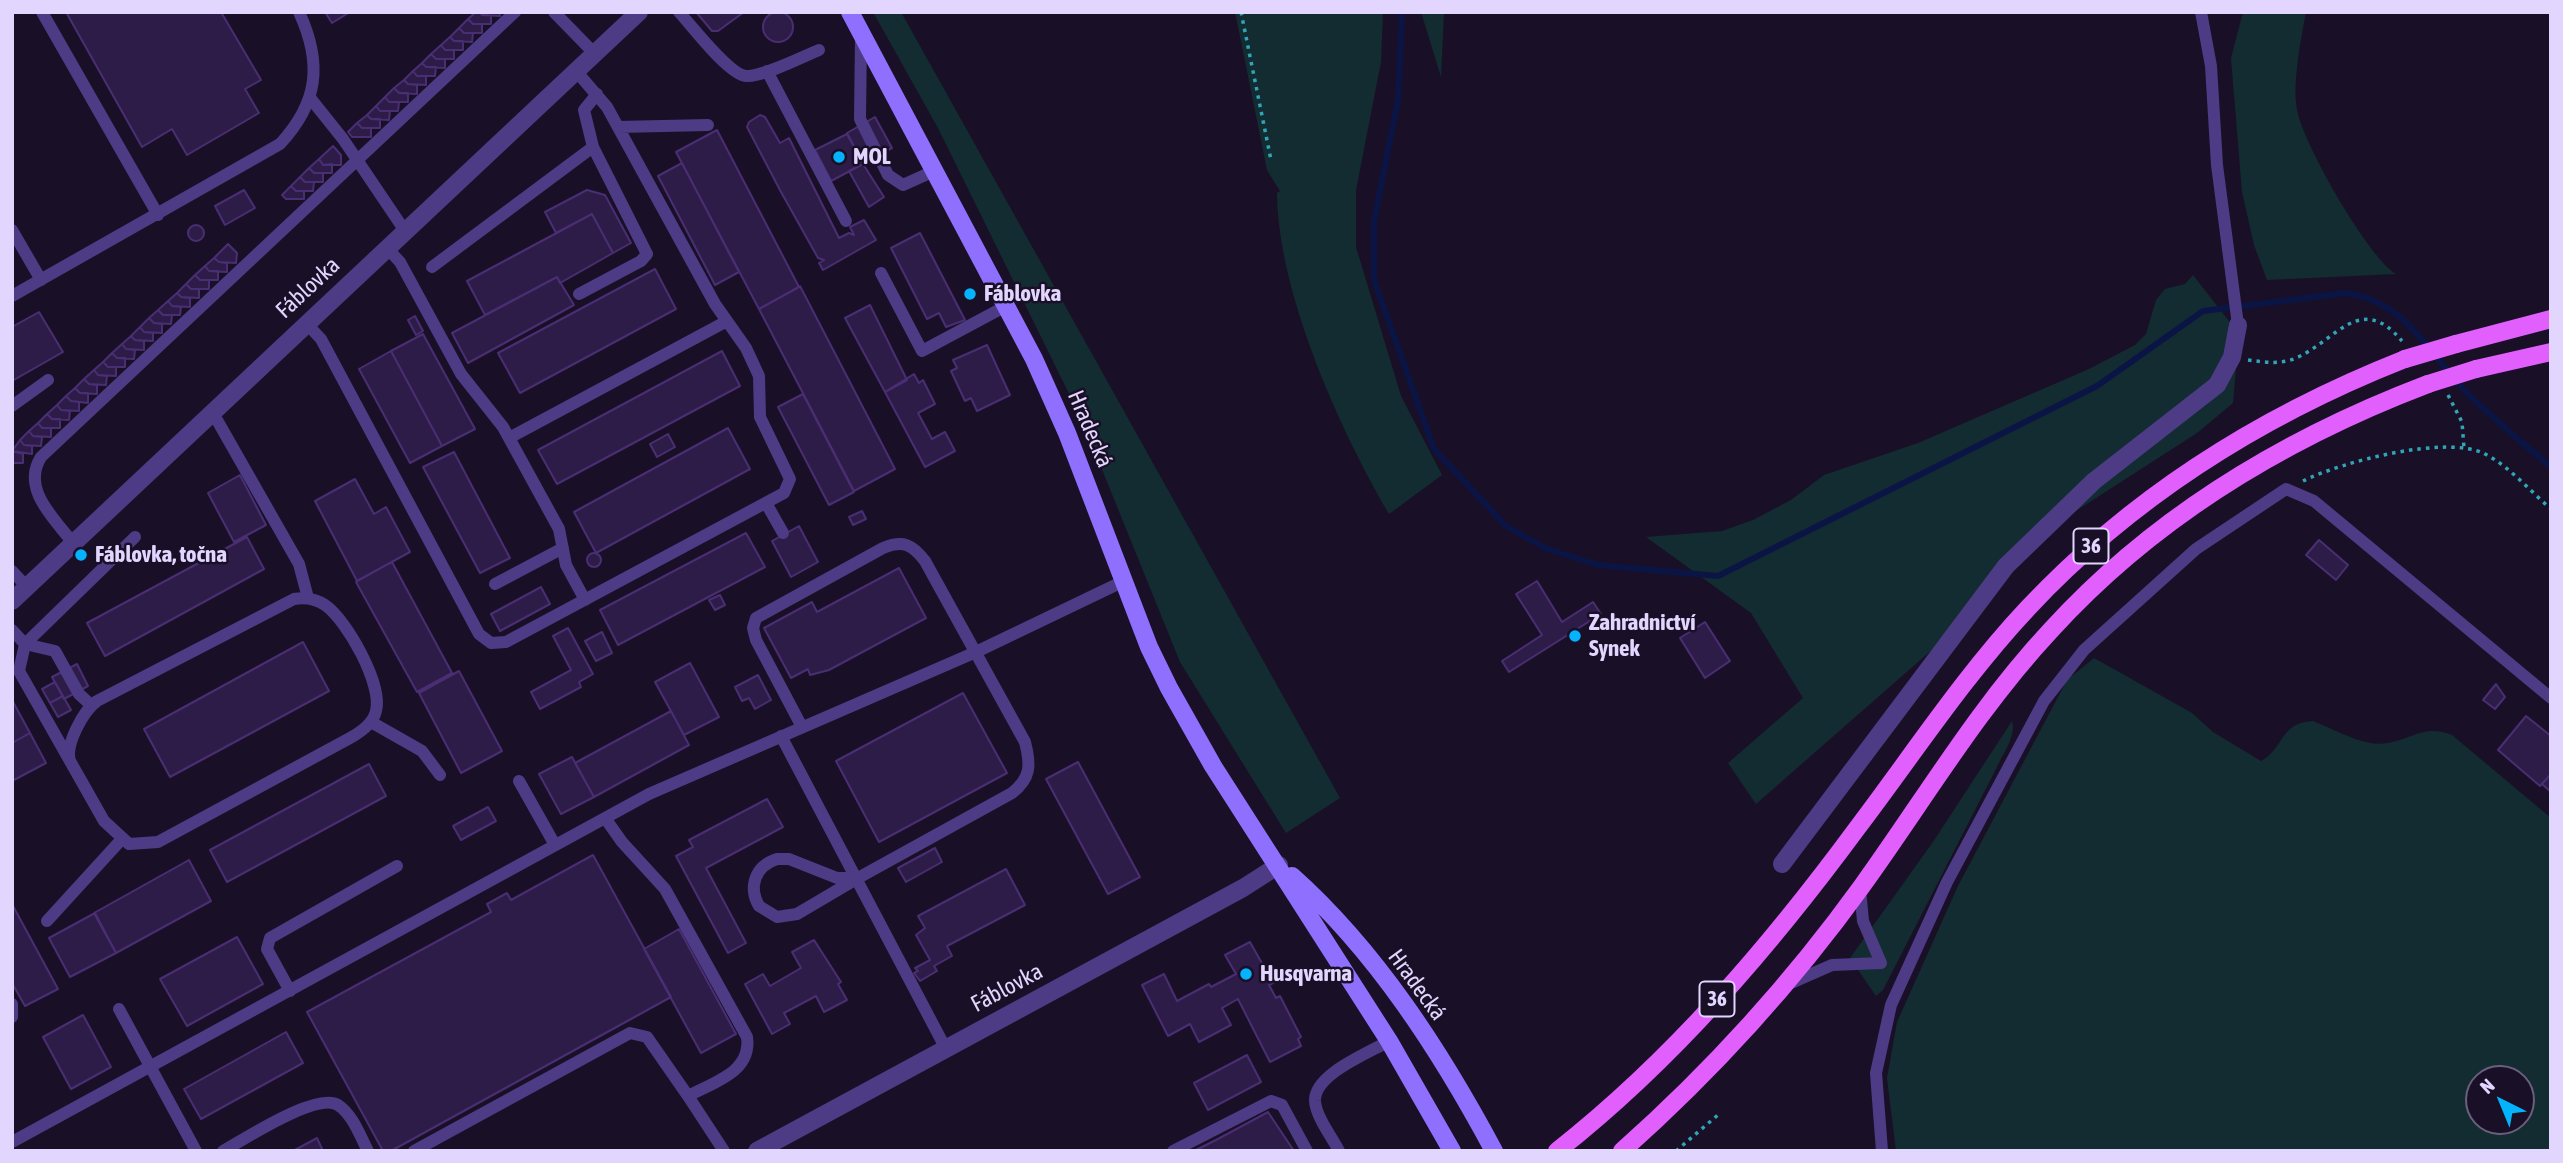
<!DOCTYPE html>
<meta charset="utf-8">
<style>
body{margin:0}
#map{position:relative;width:2563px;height:1163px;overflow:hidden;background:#191027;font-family:"Asap Condensed",sans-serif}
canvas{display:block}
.frame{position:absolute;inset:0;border:14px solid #e3d6fe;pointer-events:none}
.north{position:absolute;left:2465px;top:1065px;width:70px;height:70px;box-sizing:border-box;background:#191027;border:2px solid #6a5f7d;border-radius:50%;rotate:317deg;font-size:19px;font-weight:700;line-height:28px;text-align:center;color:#e3d6fe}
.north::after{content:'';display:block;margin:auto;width:24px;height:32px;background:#05b2fc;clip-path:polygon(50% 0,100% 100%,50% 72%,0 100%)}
</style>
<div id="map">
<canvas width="2563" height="1163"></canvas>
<div class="frame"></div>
<div class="north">N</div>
</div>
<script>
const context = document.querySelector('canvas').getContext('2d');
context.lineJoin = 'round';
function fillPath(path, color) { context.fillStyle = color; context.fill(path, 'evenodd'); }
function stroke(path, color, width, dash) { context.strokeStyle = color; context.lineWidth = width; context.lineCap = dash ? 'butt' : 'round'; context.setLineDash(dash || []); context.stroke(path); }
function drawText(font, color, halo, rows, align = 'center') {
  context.font = font + ' "Asap Condensed",sans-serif'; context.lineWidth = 5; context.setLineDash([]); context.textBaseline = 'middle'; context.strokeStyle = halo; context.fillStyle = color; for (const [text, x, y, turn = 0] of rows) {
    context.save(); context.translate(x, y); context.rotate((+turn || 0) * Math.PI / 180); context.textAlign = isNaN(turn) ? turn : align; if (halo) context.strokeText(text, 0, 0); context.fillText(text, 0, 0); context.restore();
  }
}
const green = new Path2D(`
 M873 12H901L1340 798 1286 833 1180 662 1082 420 938 128Z
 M1235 12H1383L1381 62 1356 190V247L1401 396 1442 475 1389 514C1339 428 1278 293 1277 193L1280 191 1267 170Z
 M1421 12H1444L1441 77Z
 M2243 12H2306C2301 39 2291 88 2298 114 2306 148 2368 257 2396 274L2267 280 2254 245 2242 192 2231 58Z
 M2193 275 2239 334 2233 403 2197 433 2065 518 1950 634 1756 804 1728 763 1803 698 1751 613 1646 537 1722 531 1753 520 1791 500 1824 475 1918 443 2089 369 2135 345 2146 334 2156 300 2165 289 2185 284Z
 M2094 658 2192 713 2213 732 2261 761C2285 748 2279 723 2313 721 2334 729 2365 748 2388 743 2413 738 2426 724 2452 735L2551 818V1151H1896L1887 1078 1897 1022 1958 886 2067 680ZM2479 1079H2521V1121H2479Z
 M2012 721C2016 734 2006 749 2000 761L1883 990 1876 996 1850 958 1935 839Z`);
const stream = new Path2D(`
 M1402 12 1398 100 1374 221V280L1434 449 1506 526 1545 548 1598 565 1718 576 2097 386 2203 311 2345 293C2408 301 2429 356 2470 396 2496 421 2524 444 2551 467`);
const building = new Path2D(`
 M763 27a15 15 0 1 1 30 0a15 15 0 1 1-30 0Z
 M66 12H221L261 80 245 89 259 113 187 155 172 129 142 147Z
 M325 12H350L332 23Z
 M476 12 491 16V24H473L468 19Z
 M479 12H500V16L482 15Z
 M696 12H744L718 31H712Z
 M468 19 473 24H482V33H464L459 28Z
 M459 28 464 33H473L472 42 454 41 450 37Z
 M450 37 454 41H463V50H445L441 45Z
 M441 45 445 50H454V59H436L431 54Z
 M431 54 436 59H445V68L426 67 422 63Z
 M422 63 426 67H436L435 76H417L413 71Z
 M413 71 417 76H426V85L408 84 404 80Z
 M404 80 408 84 417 85V94L399 93 394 88Z
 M394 88 399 93H408V102H389L385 97Z
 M385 97 389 102H399L398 111H380L376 106Z
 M376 106 380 111H390L389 120 371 119 367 115Z
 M367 115 371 119H380V128H362L357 123Z
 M760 115 765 117 780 143 789 138 839 238 849 233 854 235 850 227 864 220 876 240 823 270 819 263 824 260 818 258 781 192 747 127 749 122Z
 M875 117 892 148 863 163 847 133Z
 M357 123 362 128H371V137H352L348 132Z
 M717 130 799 287 759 309 676 152Z
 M847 134 863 164 831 181 815 150Z
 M333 146 341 155V165H323L319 159Z
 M319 159 323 165 332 164V173H314L309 168Z
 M682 163 739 272 715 285 658 176Z
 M863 164 884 197 869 207 849 171Z
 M309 168 314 173H323V182H305L300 177Z
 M300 177 305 182H314L313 191H296L291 186Z
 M291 186 296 191H304V199H286L282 195Z
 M244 190 255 208 225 225 215 206Z
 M587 190 605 195 631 243 613 253 592 214 556 233 545 212Z
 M592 214 613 253 560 283 557 277 485 315 467 281Z
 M188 233a8 8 0 1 1 16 0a8 8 0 1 1-16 0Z
 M920 233 965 320 946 327 939 313 927 319 891 248Z
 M228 244 237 253 236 263 219 262 214 258Z
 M214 258 219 262 227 263V272L209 271 205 266Z
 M205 266 209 271H218V280H200L195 275Z
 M655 269 676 309 520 393 498 353Z
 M195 275 200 280H209V289H191L186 284Z
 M557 277 574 305 468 363 452 333Z
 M186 284 191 289H199V298L181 297 177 293Z
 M800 286 895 469 854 491 759 309Z
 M177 293 181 297 190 298V307L172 306 168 301Z
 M168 301 172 306 181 307 180 315H163L158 310Z
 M870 305 907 380 885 392 845 318Z
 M158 310 163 315H172L171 324 154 323 149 318Z
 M39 312 63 352 12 381V327Z
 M415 316 423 331 416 335 408 320Z
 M149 318 154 323 162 324V333L144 332 140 327Z
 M140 327 144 332 153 333V341L135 340 131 336Z
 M423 334 475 429 442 446 391 351Z
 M131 336 135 340 144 341V350L126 349 122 344Z
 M122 344 126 349 135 350 134 359 117 358 112 353Z
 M987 345 1010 395 977 411 971 398 965 401 951 371 957 368 953 360Z
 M391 351 442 446 410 463 359 369Z
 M722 351 740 386 557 484 538 450Z
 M112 353 117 358H125V367H108L103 362Z
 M103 362 108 367H116V376L98 375 94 370Z
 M94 370 98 375 107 376 106 385 89 384 84 379Z
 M914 374 919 383 923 380 935 404 918 413 932 439 945 432 955 451 925 467 885 392Z
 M84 379 89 384 97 385V394L80 393 75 388Z
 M75 388 80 393H88V403L71 401 66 396Z
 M803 394 854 492 829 505 778 407Z
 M66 396 71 401 79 402V411L61 410 57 405Z
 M57 405 61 410 70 411 69 420 52 419 47 414Z
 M47 414 52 419H60V428H42L38 423Z
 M38 423 42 428H51V437L33 436 29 431Z
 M728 428 750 469 596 553 574 512Z
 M29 431 33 436 42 437 41 446 24 445 20 440Z
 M668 434 675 447 657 457 650 444Z
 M20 440 24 445 32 446V454L12 451Z
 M12 451 23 454V463H12Z
 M454 452 510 558 480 573 423 467Z
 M240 475 266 525 234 542 208 493Z
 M355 479 374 514 386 507 410 552 357 581 315 501Z
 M862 511 866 519 853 525 849 517Z
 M799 526 818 562 791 577 772 541Z
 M746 533 765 567 618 645 600 610Z
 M247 537 264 569 105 656 87 623Z
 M2319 540 2348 565 2336 580 2306 555Z
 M587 560a7 7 0 1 1 14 0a7 7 0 1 1-14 0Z
 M392 562 452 673 417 692 356 582Z
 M899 568 926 618 829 670 810 675 808 669 791 678 764 628 812 602 817 612Z
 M1537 581 1562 622 1593 602 1601 614 1509 672 1502 661 1542 635 1516 594Z
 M541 587 550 604 500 631 491 614Z
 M720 595 725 605 715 610 709 600Z
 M1705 622 1730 661 1705 678 1680 638Z
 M568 628 593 674 579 682 581 687 540 709 531 692 571 670 553 636Z
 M602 632 612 653 596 661 585 641Z
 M303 642 329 691 170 777 144 729Z
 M690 663 719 717 684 735 655 682Z
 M77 664 88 686 64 699 52 677Z
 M459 671 502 751 461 773 419 693Z
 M758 675 771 700 755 709 749 698 742 701 735 687Z
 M55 682 63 696 50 703 42 689Z
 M2496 684 2505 697 2495 709 2483 700Z
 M963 693 1007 773 879 842 836 761Z
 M63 696 71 710 58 717 50 703Z
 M12 700 30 733 12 743Z
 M671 711 689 745 594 797 575 763Z
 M2526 716 2551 736V774L2540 786 2498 750Z
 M30 733 46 763 12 781V743Z
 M572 757 594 797 561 814 539 774Z
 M1078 762 1140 877 1108 894 1046 779Z
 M369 764 386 796 227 882 210 850Z
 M2551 774V792L2542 784Z
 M767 799 783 827 706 868 746 943 728 953 676 856 693 847 689 840Z
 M488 807 496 821 461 840 453 826Z
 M935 848 942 862 906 882 898 868Z
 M593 855 671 997 391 1151H383L307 1012 491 912 487 904 507 893 511 900Z
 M189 860 211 901 116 953 94 913Z
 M1006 869 1025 905 947 946 952 956 934 966 937 971 920 981 914 973 918 971 915 968 930 960 916 935 925 928 918 916Z
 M12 904 58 989 25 1006 12 983Z
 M95 913 116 953 70 977 49 938Z
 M679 929 736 1034 701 1053 644 949Z
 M237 937 263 984 187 1026 160 979Z
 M814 940 841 982 838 984 847 1000 824 1012 816 996 784 1013 790 1024 772 1034 745 984 763 974 770 986 801 968 792 952Z
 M1250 942 1273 983 1269 985 1276 998 1280 996 1301 1037 1298 1039 1301 1046 1270 1062 1238 999 1222 1008 1231 1025 1199 1042 1190 1024 1168 1036 1142 985 1164 974 1177 1001 1209 984 1211 987 1236 974 1225 955Z
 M83 1015 111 1067 71 1089 43 1037Z
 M286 1032 303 1063 201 1119 184 1089Z
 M1247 1055 1261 1082 1208 1110 1194 1083Z
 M1268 1112 1294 1151H1194L1216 1140Z
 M317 1138 323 1151H293Z`);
const path = new Path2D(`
 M1241 12 1271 160
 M2248 360C2265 362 2280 365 2296 358 2336 341 2360 291 2402 341
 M2448 395 2462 422 2464 448
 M2303 481C2341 462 2447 434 2485 454 2509 466 2530 491 2551 509
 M1676 1151 1719 1114`);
const lane = new Path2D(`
 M42 12 158 215
 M554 12 595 54
 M679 12C692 26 729 75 746 76 763 77 802 57 819 50
 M2201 12 2211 66 2217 165 2238 325
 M861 36 860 119 888 175 903 185 934 171
 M767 71 846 221
 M311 99 343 139 405 231
 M618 127 708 125
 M12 230 41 280
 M387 248 400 262 461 374 503 427 559 529 566 565 585 600
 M432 267 593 147 584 110 597 94
 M881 273 922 351 1006 306
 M579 294 641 261 647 254 593 147
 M12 296 280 144C318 103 323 64 299 12
 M306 323 321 339 479 634 491 643 506 642 784 493 790 479 760 417 759 376 746 348 715 304 607 107 576 71
 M12 406 48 380
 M217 420 299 564 308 598
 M509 438 727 321
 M766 503 783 533
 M73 543C54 518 21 489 41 457L515 12
 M12 571 27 587
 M495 584 563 548
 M12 630 25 644 135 537
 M371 722 422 751 440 775
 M802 727 756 640 753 628 756 618 883 548C903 540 912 544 925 561L1025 742C1031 765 1031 778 1012 793L858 878
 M781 736 946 1049
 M70 761C65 745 83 711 97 701L294 599C305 597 316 599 325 605 347 620 383 685 376 711 373 724 361 732 350 738L158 842 129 844 104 821 19 671 25 644 55 651 79 694 91 705
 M519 781 555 845
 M605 818 622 842 665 889 747 1037C752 1072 714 1082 688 1096L724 1151
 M777 859H789L837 878H858L797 914 777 917 759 906C748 887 755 866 777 859Z
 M1860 889 1863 921 1881 963
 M47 921 121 840
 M1791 983 1832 965 1881 963
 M290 991 267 949 270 938 397 866
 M12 1004V1017
 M119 1009 196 1151
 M12 1142 649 794 976 652 1124 581
 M223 1151C245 1139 316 1092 338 1105 353 1115 360 1136 368 1151
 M414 1151 630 1033 647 1037 688 1096
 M1173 1151 1271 1101 1282 1105 1307 1151
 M1339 1151C1332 1137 1316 1117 1315 1101 1314 1074 1369 1053 1389 1041
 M1882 1151 1876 1073 1891 1005 1947 882 2044 701 2084 650 2196 549 2286 489 2314 501 2551 698`);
const street = new Path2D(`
 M12 601 639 12
 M1782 864 2006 566 2094 481 2217 385 2232 357 2238 325
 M757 1151 1243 888 1279 865`);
const secondary = new Path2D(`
 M850 12 1034 359 1067 433 1149 647 1169 688 1213 766 1389 1041 1452 1151
 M1292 876C1376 951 1441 1052 1494 1151`);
const primary = new Path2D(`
 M2456 344 2551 319
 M2476 369 2551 352
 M1557 1151C1673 1060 1771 945 1858 827 1914 753 1965 675 2028 608 2133 496 2263 415 2405 359
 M1622 1151C1712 1071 1792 983 1862 886 1924 800 1978 708 2051 630 2154 517 2286 438 2428 384`);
const primaryBridge = new Path2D(`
 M2405 359 2456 344
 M2428 384 2476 369`);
const markers = [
 [839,157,7,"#05b2fc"],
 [970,294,7,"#05b2fc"],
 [81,555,7,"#05b2fc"],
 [1575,636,7,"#05b2fc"],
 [1246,974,7,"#05b2fc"]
];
const shields = [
 [2091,546,35],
 [1717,999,35]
];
const shieldNames = [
 ["36",2091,546],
 ["36",1717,999]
];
const poiNames = [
 ["MOL",853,157],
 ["Fáblovka",984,294],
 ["Fáblovka, točna",95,555],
 ["Zahradnictví",1589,623],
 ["Synek",1589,649],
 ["Husqvarna",1260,974]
];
const streetNames = [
 ["Fáblovka",308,288,-43],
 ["Hradecká",1090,429,67],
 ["Hradecká",1417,985,54],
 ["Fáblovka",1007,988,-28]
];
fillPath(green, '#132c31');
stroke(stream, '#0b1545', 6);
fillPath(building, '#2e1c48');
stroke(building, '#4a2e73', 2);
stroke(path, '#31a5b8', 3.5, [3.5, 5]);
stroke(lane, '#4d3c85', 12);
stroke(street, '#4d3c85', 18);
stroke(secondary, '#8f6ffd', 18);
stroke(primary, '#e15ffd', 18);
stroke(primaryBridge, '#e15ffd', 18);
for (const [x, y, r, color] of markers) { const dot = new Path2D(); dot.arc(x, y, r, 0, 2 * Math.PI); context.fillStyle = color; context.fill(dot); stroke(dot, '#191027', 2.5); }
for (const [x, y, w] of shields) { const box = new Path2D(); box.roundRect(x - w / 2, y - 17.5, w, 35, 5); context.fillStyle = '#191027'; context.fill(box); stroke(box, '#e3d6fe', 2); }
drawText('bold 21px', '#e3d6fe', null, shieldNames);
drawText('bold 23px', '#e3d6fe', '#191027', poiNames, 'left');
drawText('23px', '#e3d6fe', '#191027', streetNames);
</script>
